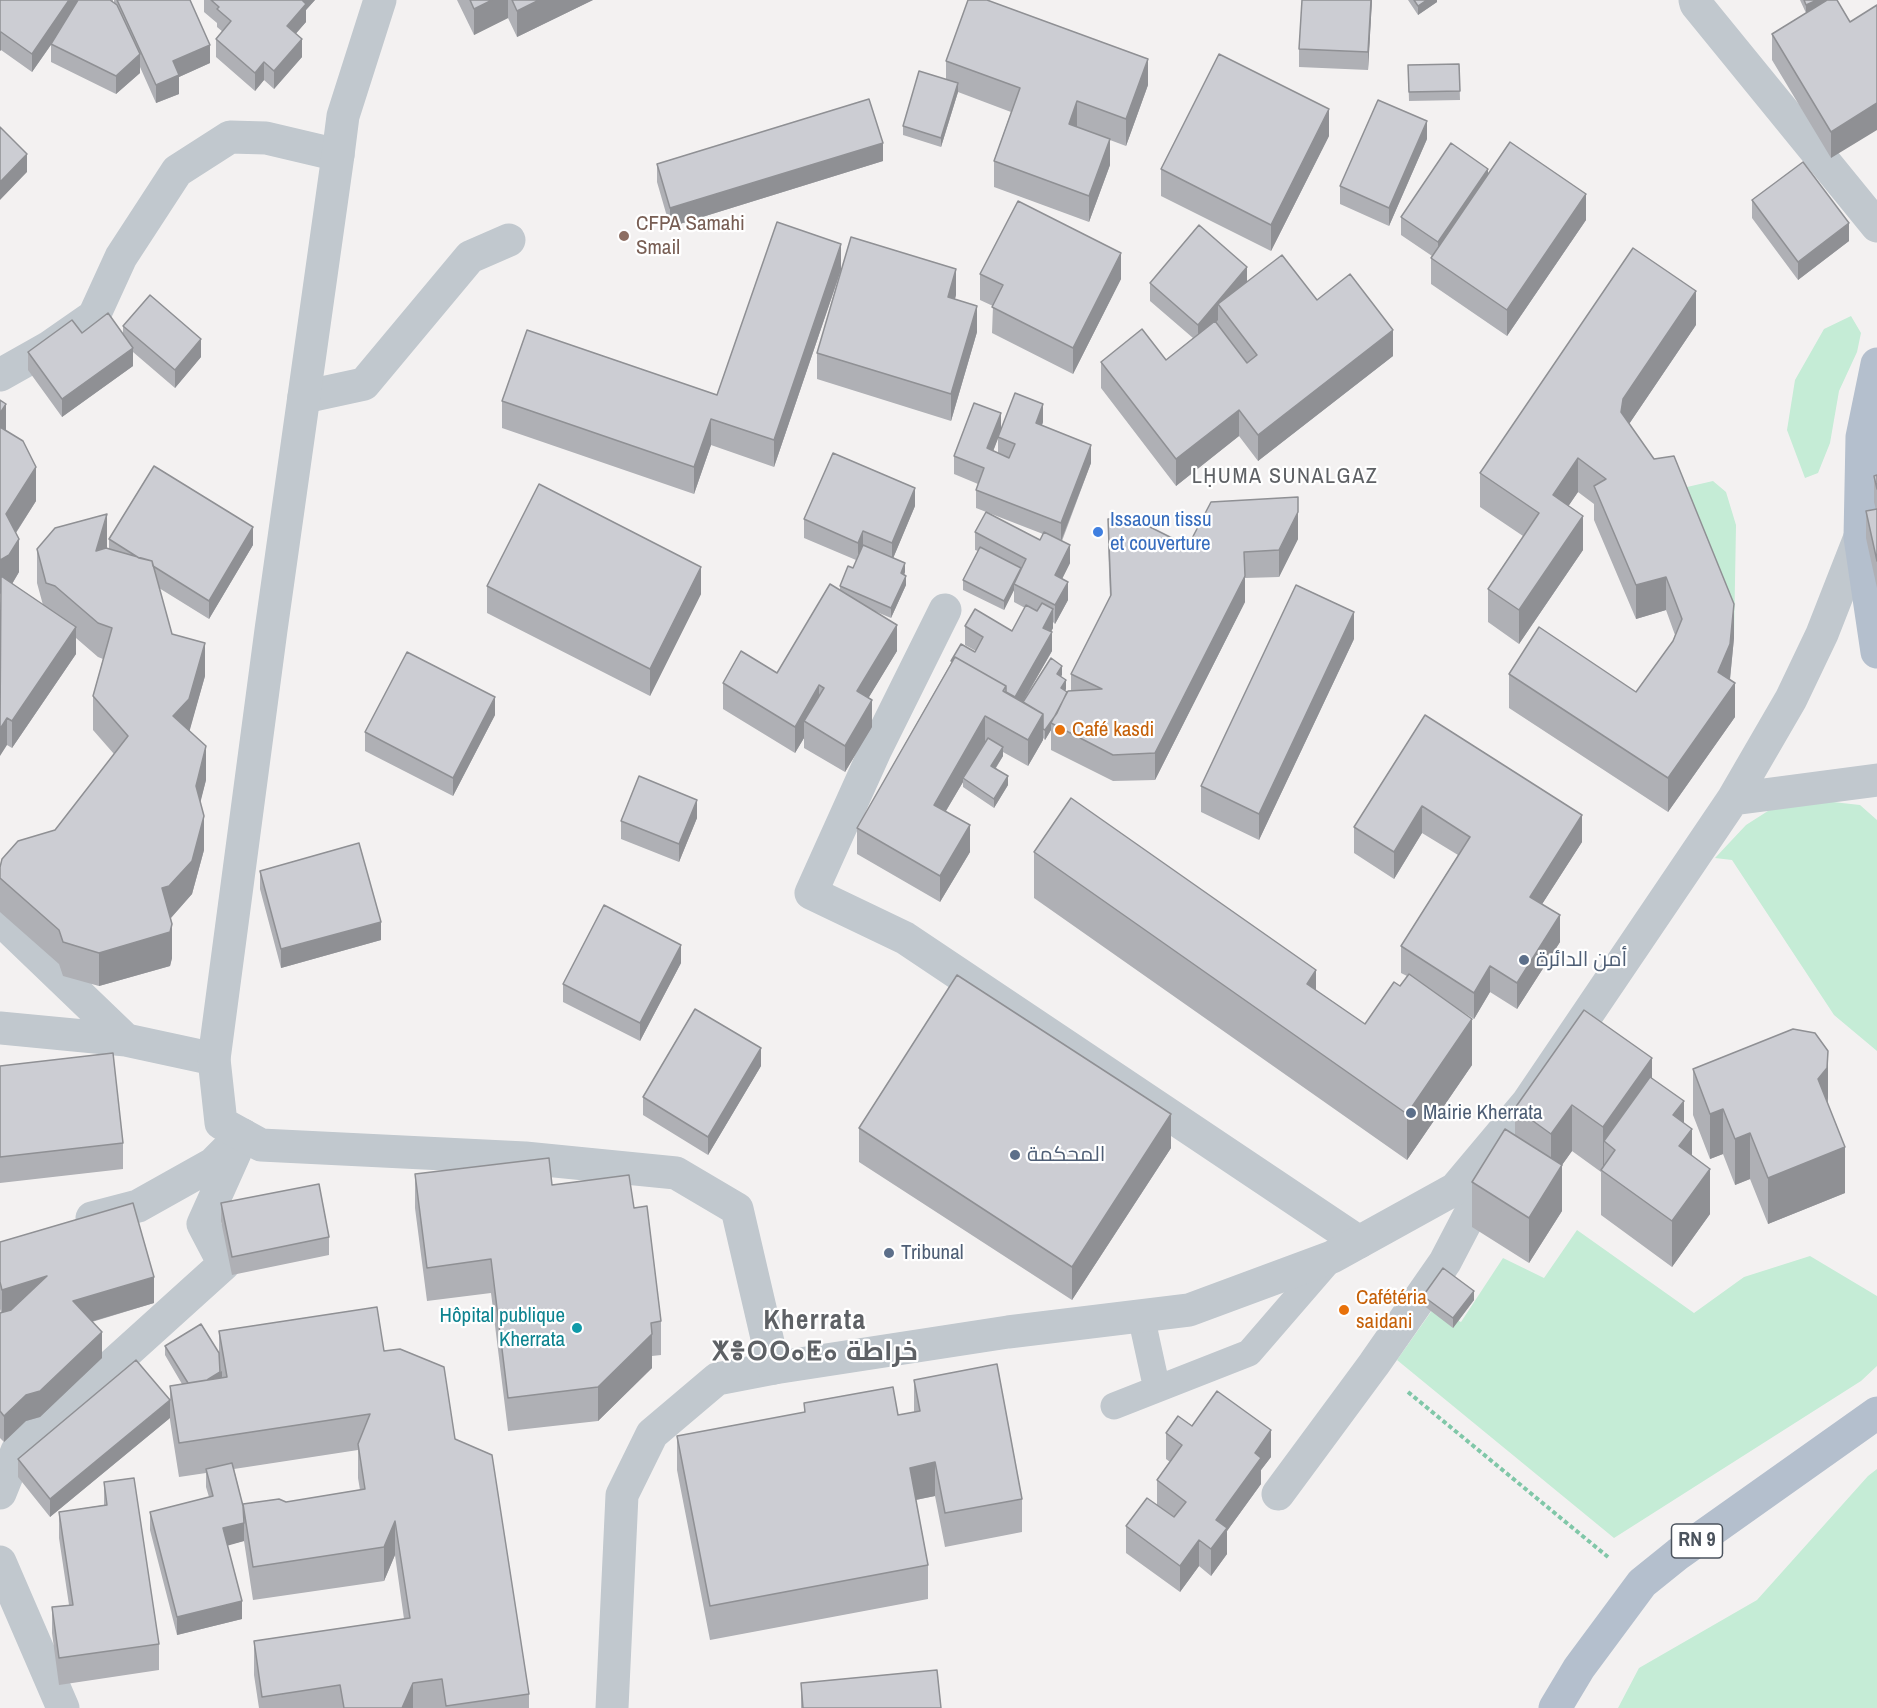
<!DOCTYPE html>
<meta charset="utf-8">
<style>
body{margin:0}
canvas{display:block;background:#f3f1f1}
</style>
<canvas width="1877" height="1708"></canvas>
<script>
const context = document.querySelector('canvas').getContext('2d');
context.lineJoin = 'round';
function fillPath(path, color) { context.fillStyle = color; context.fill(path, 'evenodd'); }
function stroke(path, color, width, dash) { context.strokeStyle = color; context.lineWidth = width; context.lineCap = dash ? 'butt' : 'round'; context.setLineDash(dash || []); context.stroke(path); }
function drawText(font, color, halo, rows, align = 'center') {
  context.font = font + ' "Archivo Narrow",Cairo,"Noto Sans Tifinagh",sans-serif'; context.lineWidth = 4.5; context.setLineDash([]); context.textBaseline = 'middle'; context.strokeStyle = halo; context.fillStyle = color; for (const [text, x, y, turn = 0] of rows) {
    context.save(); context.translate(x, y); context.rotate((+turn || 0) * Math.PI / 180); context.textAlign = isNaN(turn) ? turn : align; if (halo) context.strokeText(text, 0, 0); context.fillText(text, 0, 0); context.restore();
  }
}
const green = new Path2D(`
 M1851 316 1861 333 1857 352 1839 391 1830 443 1818 473 1805 478 1787 430 1795 380 1824 329Z
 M1713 481 1726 492 1736 525 1734 638 1674 490Z
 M1824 801 1860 805 1877 820V1051L1834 1015 1732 860 1715 858 1746 825 1782 802Z
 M1577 1230 1694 1313 1744 1277 1810 1256 1877 1296V1366L1861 1381 1614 1538 1397 1360 1433 1309 1461 1322 1503 1258 1544 1278Z
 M1877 1469V1708H1618L1639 1668 1757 1600 1868 1476Z`);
const path = new Path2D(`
 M1408 1392 1608 1557`);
const service = new Path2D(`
 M1141 1316 1157 1389
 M1114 1406 1249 1353 1332 1257`);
const minor = new Path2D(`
 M1695 0 1696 4 1877 226
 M0 375 48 348 94 316 121 257 177 171 230 137 266 138 338 155
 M304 397 364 384 470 257 509 240
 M945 610 875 751 811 893 905 938 1359 1242
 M0 919 126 1040
 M0 1028 126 1040 214 1059
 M92 1218 138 1206 213 1164 235 1142
 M0 1493 17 1451 224 1264 203 1224 243 1135
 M1278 1494 1374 1364 1445 1262 1493 1170
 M0 1562 63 1708
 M612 1708 622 1495 652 1434 717 1379 774 1368`);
const tertiary = new Path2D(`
 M380 0 343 116 338 155 271 630 214 1059 221 1123 261 1145 525 1158 676 1173 737 1209 774 1368 1008 1332 1189 1310 1332 1257 1455 1189 1528 1102 1733 799 1791 699 1822 634 1860 537
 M1733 799 1877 780`);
const primary = new Path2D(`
 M1877 364 1862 437 1860 537 1877 652
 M1555 1708 1579 1668 1642 1583 1678 1554 1877 1413`);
const wall = new Path2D(`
 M0 0H113V2L114 3V0H190L210 63 179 77V94L156 103 140 67V73L116 94 51 62V45L32 72 1 50 0 51Z
 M204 0H315L306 10V22L296 33 302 57 274 89 264 80 255 91 216 57V39L223 32 217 27V23L204 12Z
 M457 0H593L517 37 508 18 474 35Z
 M1372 0 1368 70 1299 67V49Z
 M1408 0H1437V2L1418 15Z
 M1800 0H1837L1850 22 1831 158 1772 60V34L1806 13Z
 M946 61 1148 85 1126 146 1110 140V165L1089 222 994 187V161L1011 112 958 92 941 147 903 135V126L946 79Z
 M1459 64 1460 100 1409 101 1408 65Z
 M1329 136 1271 251 1161 196V169Z
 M1427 139 1389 226 1340 204V186Z
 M883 161 670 227 657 182V164Z
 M1488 175 1586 220 1507 336 1431 284V258L1432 256 1401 235V217Z
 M1752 200 1849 241 1798 280 1752 218Z
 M841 270 774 467 711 445 694 494 502 428V401L717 395Z
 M980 274 1121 279 1073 374 992 333 993 306 980 300Z
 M1247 281 1317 300 1393 356 1258 461 1239 436 1176 486 1101 388V362L1166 360 1193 338 1150 301V283Z
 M956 295 955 299 977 332 951 421 817 379V353Z
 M1696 325 1629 424 1734 638 1730 680 1735 717 1668 812 1509 708V674L1636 692 1673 641 1675 635 1666 610 1636 619 1594 520V504L1578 492 1568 506 1583 550 1519 644 1488 622V589L1523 536 1480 507V473Z
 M123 326 201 357 175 388 133 352V366L62 417 28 370V352L123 335Z
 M1043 422 1042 425 1091 463 1062 541 1070 563 1062 579 1068 600 1055 624 1053 622V628L1051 632 1052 651 1023 702 1062 675 1061 676 1066 689 1065 691 1067 692 1071 691V674L1110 597 1108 545V519L1188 546 1298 539 1279 577 1245 578V602L1155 780 1113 781 1051 750V730L1045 740 1043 738V740L1028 766 1003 752V756L996 768 1008 785 994 808 963 787V782L946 811 970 852 940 902 857 854V828L951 663V661L975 652 976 651 965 645V626L1012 631 1025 608 1014 602V590L1004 610 963 590V580L978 551 975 550V532L1040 540 1043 534 976 508V490L978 484 954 474V456L1001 431ZM998 437V453L993 451Z
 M6 431 36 501 16 533 19 572 12 584 43 605 37 583V549L107 548 109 549V539L253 545 209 619 159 588 172 634 205 676 189 731 206 780 200 802 204 850 192 894 171 918 172 958 170 966 99 986 63 976 59 964 0 912V867L55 830 114 754 93 730V696L103 659 98 657 76 638V654L12 748 7 745Z
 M1877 475V588L1866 538V511L1876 510 1874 502V476Z
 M915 506 893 558 905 572 904 575 906 585 891 618 872 610 897 651 868 698 872 727 845 772 804 748V738L795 753 723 709V683L777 673 840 590V586L853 568 856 560 804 538V519Z
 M487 586 701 594 650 696 487 613Z
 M1354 639 1259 840 1201 812V786Z
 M495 715 453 796 365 751V732Z
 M1425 715 1582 842 1542 904 1560 942 1517 1009 1490 992 1474 1019 1458 1009 1472 1065 1407 1160 1034 898V852L1316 990 1365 1024 1400 986 1407 976 1401 973V946L1458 855 1422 833 1394 879 1354 853V827Z
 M697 818 679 862 621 839V821Z
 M260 871 381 940 281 968 260 889Z
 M681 963 640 1041 563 1002V984Z
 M0 1066 123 1143V1169L0 1183Z
 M761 1066 708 1155 643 1115V1097Z
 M1693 1069 1828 1097 1827 1103 1845 1193 1768 1224 1750 1179 1735 1185 1723 1154 1710 1159 1693 1115Z
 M1652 1079 1684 1123 1692 1155 1710 1214 1672 1267 1601 1215V1172L1572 1151 1562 1165V1211L1529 1263 1472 1227V1182L1515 1136V1108Z
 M859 1128 1171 1148 1072 1300 859 1162Z
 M415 1174 552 1185 634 1208 661 1321V1355L652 1356V1368L598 1421 508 1431 491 1293 427 1301 415 1208Z
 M221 1203 329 1237V1255L232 1275 221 1221Z
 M0 1242 154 1303 92 1322 102 1358 40 1417 26 1421 4 1442 0 1438V1313H1L0 1309Z
 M1423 1296 1474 1300 1453 1328 1423 1305Z
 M219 1331 384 1351 455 1439 529 1694V1708H259L254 1675V1641L404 1619 395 1555 384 1581 253 1600 244 1541 227 1545 242 1619 177 1635 150 1530V1512L209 1497 206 1487V1473L179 1477 170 1420V1386L182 1384 165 1355V1346L219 1353ZM358 1450V1478L360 1490 286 1502 243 1506 234 1469Z
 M914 1380 1022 1499V1532L945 1547 935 1496 916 1500 928 1565V1599L710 1640 677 1470V1436L804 1413V1403L898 1415 914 1412Z
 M170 1418 50 1517 18 1477V1459Z
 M1192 1426 1271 1457 1261 1470V1484L1227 1531V1554L1211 1576 1199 1566 1180 1592 1126 1553V1526L1157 1505V1480L1170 1462 1166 1459V1433Z
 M104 1482 159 1644V1670L59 1685 52 1633V1607L69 1605 59 1538V1512L104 1505Z
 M801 1683 941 1708H801Z`);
const shadedWall = new Path2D(`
 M69 0H82L32 72V54Z
 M300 0H315L306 10V22L287 44V26Z
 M492 0H508V18L474 35V9Z
 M539 0H593L517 37V11Z
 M1371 0H1372L1368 70V52Z
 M1427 0H1437V2L1418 15V6Z
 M1817 0H1837L1806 14V5Z
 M1 32V50L0 51V33Z
 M302 39V57L274 89V71Z
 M210 45V63L179 77V94L156 103V85L173 61Z
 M140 54V73L116 94V76Z
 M1148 59V85L1126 146V119Z
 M264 62V80L255 91V73Z
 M958 83V92L941 147V138Z
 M1077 101V128L1069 124Z
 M1877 103V130L1831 158V132Z
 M1329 109V136L1271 251V225Z
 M1427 121V139L1389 226V208Z
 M1110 139V165L1089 222V196Z
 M883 143V161L670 227V208Z
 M27 154V172L0 200V182Z
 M1488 169V187L1438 260V242Z
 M1586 194V220L1507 336V310Z
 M1849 223V241L1798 280V262Z
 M841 244V270L774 467V440Z
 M1121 253V279L1073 374V348Z
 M1247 267V286L1218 304V320L1198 343V325Z
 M956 269V295L948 323V297Z
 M1696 291V325L1623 433 1621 412 1623 399Z
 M977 306V332L951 421V394Z
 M1393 330V356L1258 461V435Z
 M201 339V357L175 388V370Z
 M133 348V366L62 417V399Z
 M6 404V438L0 447V413Z
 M1043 404V422L1036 441V423Z
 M1239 410V436L1176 486V459Z
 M1001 413V431L987 467V448Z
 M711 419V445L694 494V467Z
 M1091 445V463L1061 541V523Z
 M1578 458V492L1553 529V495Z
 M36 467V501L6 548V514Z
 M915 488V506L892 561V543Z
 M1298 512V539L1279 577V550Z
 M107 514V548L96 551Z
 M1583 516V550L1519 644V610Z
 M253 527V545L209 619V601Z
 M863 531V549L858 561V543Z
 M19 539V572L9 589 0 594V560Z
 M1070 545V563L1055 593V575Z
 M905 563V572L901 583V573Z
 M701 567V594L650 696V669Z
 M1021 568V577L1014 584V590L1004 610V601Z
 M906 576V585L891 618V608Z
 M1245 576V602L1155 780V753Z
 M1666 577V610L1636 619V585Z
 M1068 582V600L1055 624V605Z
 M1734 604V638L1730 678 1718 706V672Z
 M1053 609V628L1043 646V628Z
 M1354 612V639L1259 840V814Z
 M897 625V651L857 717V691Z
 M76 627V654L12 748V721Z
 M1052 632V651L1015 715V697Z
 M205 643V676L189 733 173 716Z
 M1062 666V675L1057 683V674Z
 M1066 680V689L1061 697V688Z
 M1735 683V717L1668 812V778Z
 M819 685V712L804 721V738L795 753V727Z
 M1069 693 1051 723V730L1045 740V730Z
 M495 697V715L453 796V778Z
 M872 700V727L845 772V746Z
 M1043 714V740L1028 766V740Z
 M985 716V742L963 778V782L934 831V805Z
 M7 718V745L0 756V729Z
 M206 746V780L196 820V786Z
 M1003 747V756L991 775V766Z
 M1008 776V785L994 808V799Z
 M697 800V818L679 862V844Z
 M1422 806V833L1394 879V852Z
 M1582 815V842L1530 923V897Z
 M204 816V850L192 894 169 920 162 888Z
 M970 825V852L940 902V876Z
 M1560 915V942L1517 1009V983Z
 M381 922V940L281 968V949Z
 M172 924V958L170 966 99 986V953Z
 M681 945V963L640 1041V1023Z
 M1490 966V992L1474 1019V993Z
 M1316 970V1015L1307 984Z
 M1472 1019V1065L1407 1160V1114Z
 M761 1048V1066L708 1155V1137Z
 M1828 1051V1097L1827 1114 1818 1079Z
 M1652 1058V1104L1604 1141V1171H1603V1127Z
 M1684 1101V1139L1692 1129V1174L1679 1192 1673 1115Z
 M1572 1105V1151L1562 1165V1211L1529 1263V1218L1551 1180V1134Z
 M1723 1109V1154L1710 1159V1114Z
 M1171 1114V1148L1072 1300V1267Z
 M1750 1133V1179L1735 1185V1139Z
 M1845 1147V1193L1768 1224V1178Z
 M1710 1169V1214L1672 1267V1221Z
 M47 1276V1303L2 1316V1290Z
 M154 1277V1303L73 1327V1301Z
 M1474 1291V1300L1453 1328V1318Z
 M102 1332V1358L40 1417 26 1421 4 1442V1416L26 1395Z
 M652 1334V1368L598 1421V1387Z
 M222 1371V1380L192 1390Z
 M170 1400V1418L50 1517V1499Z
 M1271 1430V1457L1261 1470V1484L1227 1531V1554L1211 1576V1549L1216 1520 1255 1453Z
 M935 1462V1496L910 1501V1468Z
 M395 1521V1555L384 1581V1547Z
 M244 1523V1541L223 1547V1528Z
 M1199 1540V1566L1180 1592V1566Z
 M242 1601V1619L177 1635V1617Z
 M413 1683V1708H402Z`);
const building = new Path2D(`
 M0 0H69L32 54 1 32 0 33Z
 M78 0H110L117 5 140 54 116 76 51 44Z
 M117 0H190L210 45 173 61 179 75 156 85Z
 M211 0H302L306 4 287 26 302 39 274 71 264 62 255 73 216 39 231 21 217 9 219 7Z
 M470 0H492L474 9Z
 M512 0H539L517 11Z
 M968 0H987L1148 59 1126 119 1077 101 1069 124 1110 139 1089 196 994 161 1020 88 946 61Z
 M1302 0H1371L1368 52 1299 49Z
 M1414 0H1427L1418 6Z
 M1804 0H1817L1806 5Z
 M1827 0H1837L1850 22 1877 5V103L1831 132 1772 34Z
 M1219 54 1329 109 1271 225 1161 169Z
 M1459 64 1460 91 1409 92 1408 65Z
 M919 71 958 83 941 138 903 126Z
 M869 99 883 143 670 208 657 164Z
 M1378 100 1427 121 1389 208 1340 186Z
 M0 127 27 154 0 182Z
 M1510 142 1586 194 1507 310 1431 258Z
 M1451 143 1488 169 1438 242 1401 217Z
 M1803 162 1849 223 1798 262 1752 200Z
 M1018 201 1121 253 1073 348 992 307 1003 285 980 274Z
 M777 222 841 244 774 440 711 419 694 467 502 401 527 330 717 395Z
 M1199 225 1247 267 1198 325 1150 283Z
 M851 237 956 269 948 297 977 306 951 394 817 353Z
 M1633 248 1696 291 1623 399 1621 412 1654 459 1674 456 1734 604 1730 644 1718 672 1735 683 1668 778 1509 674 1539 627 1636 692 1673 641 1682 619 1666 577 1636 585 1594 486 1606 479 1578 458 1553 495 1583 516 1519 610 1488 589 1539 513 1480 473Z
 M1282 255 1317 300 1350 274 1393 330 1258 435 1239 410 1176 459 1101 362 1142 329 1166 360 1215 321 1247 363 1257 355 1218 304Z
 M150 295 201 339 175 370 123 326Z
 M108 313 133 348 62 399 28 352 72 320 82 333Z
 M1015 393 1043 404 1036 423 1091 445 1061 523 976 490 984 468 954 456 974 403 1001 413 987 448 1009 458 1015 444 998 437Z
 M0 400 6 404 0 413Z
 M0 427 23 441 36 467 6 514 19 539 9 555 0 560Z
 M833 453 915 488 892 543 863 531 858 543 804 519Z
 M154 466 253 527 209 601 153 566 152 561 139 558 109 539Z
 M1877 475V489L1874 476Z
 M539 484 701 567 650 669 487 586Z
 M1298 497V512L1279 550 1244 552 1245 576 1155 753 1113 755 1051 723 1068 691 1102 689 1071 674 1111 595 1108 519 1132 518 1188 546 1211 502Z
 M1877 509V561L1866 511Z
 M986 512 1040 540 1044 532 1070 545 1055 575 1068 582 1055 605 1014 584 1026 559 975 532Z
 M107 514 96 551 106 548 152 561 172 634 205 643 189 699 173 716 206 746 196 786 204 816 192 861 169 886 162 888 172 924 170 932 99 953 63 942 59 930 0 878V867L2 859 18 841 55 830 128 736 93 696 112 628 98 623 55 586 46 583 37 549 55 528Z
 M863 545 905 563 901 573 906 576 891 608 840 586 848 566 853 568Z
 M980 547 1021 568 1004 601 963 580Z
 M1 576 76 627 12 721 7 718 0 729Z
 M830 584 897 625 857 691 872 700 845 746 804 721 824 688 819 685 795 727 723 683 741 651 777 673Z
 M1296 585 1354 612 1259 814 1201 786Z
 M1042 603 1053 609 1043 628 1052 632 1015 697 1006 692V686L955 657 952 661H951L961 644 975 652 983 637 965 626 975 609 1012 631 1026 605 1037 611Z
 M407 652 495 697 453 778 365 732Z
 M955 657 1006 686 1003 691 1043 714 1028 740 985 716 934 805 970 825 940 876 857 828Z
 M1051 658 1062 666 1057 674 1066 680 1061 688 1067 692 1057 713 1045 730 1043 729V714L1023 702Z
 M1425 715 1582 815 1530 897 1560 915 1517 983 1490 966 1474 993 1401 946 1470 837 1422 806 1394 852 1354 827Z
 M988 738 1003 747 991 766 1008 776 994 799 963 778Z
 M639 776 697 800 679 844 621 821Z
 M1071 798 1316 970 1307 984 1365 1024 1394 982 1400 986 1409 974 1472 1019 1407 1114 1034 852Z
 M359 843 381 922 281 949 260 871Z
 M604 905 681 945 640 1023 563 984Z
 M957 975 1171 1114 1072 1267 859 1128Z
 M695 1009 761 1048 708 1137 643 1097Z
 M1584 1010 1652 1058 1603 1127 1572 1105 1551 1134 1515 1108Z
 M1793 1029 1815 1033 1828 1051 1827 1068 1818 1079 1845 1147 1768 1178 1750 1133 1735 1139 1723 1109 1710 1114 1693 1069Z
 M113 1053 123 1143 0 1157V1066Z
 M1650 1077 1684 1101 1673 1115 1692 1129 1679 1146 1710 1169 1672 1221 1601 1170 1615 1150 1604 1141Z
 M1505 1129 1562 1165 1529 1218 1472 1182Z
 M549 1158 552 1185 629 1175 634 1208 647 1206 661 1321 651 1323 652 1334 598 1387 508 1398 491 1259 427 1268 415 1174Z
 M319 1184 329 1237 232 1257 221 1203Z
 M133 1203 154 1277 73 1301 102 1332 40 1391 26 1395 4 1416 0 1411V1313L11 1310 47 1276 2 1290 0 1282V1242Z
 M1443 1268 1474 1291 1453 1318 1423 1296Z
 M377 1307 384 1351 400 1349 444 1367 455 1439 492 1455 529 1694 446 1706 442 1679 413 1683 402 1708H344L340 1685 262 1697 254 1641 410 1618 395 1521 384 1547 253 1567 243 1504 279 1499 286 1502 365 1489 358 1444 370 1414 179 1443 170 1386 227 1377 219 1331Z
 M201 1324 219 1353 220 1372 207 1380 188 1383 165 1346Z
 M136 1360 170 1400 50 1499 18 1459Z
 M997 1364 1022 1499 945 1513 935 1462 910 1468 928 1565 710 1606 677 1436 805 1412 804 1403 893 1387 898 1415 920 1411 914 1380Z
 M1217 1391 1271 1430 1255 1453 1261 1458 1216 1520 1227 1528 1211 1549 1199 1540 1180 1566 1126 1526 1147 1498 1174 1517 1186 1502 1157 1480 1182 1445 1166 1433 1178 1416 1192 1426Z
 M232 1463 243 1506 244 1523 223 1528 242 1601 177 1617 150 1512 213 1496 206 1469Z
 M134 1478 159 1644 59 1658 52 1607 73 1605 59 1512 107 1505 104 1482Z
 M937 1670 941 1708H803L801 1683Z`);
const markers = [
 [624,236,6,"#8d6e63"],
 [1098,532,6,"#3f7fe0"],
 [1060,730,6,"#e8710a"],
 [1524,960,6,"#5c6f8a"],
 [1411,1113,6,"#5c6f8a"],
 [1015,1155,6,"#5c6f8a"],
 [889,1253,6,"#5c6f8a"],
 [1344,1310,6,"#e8710a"],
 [577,1328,6,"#0f9aa8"]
];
const shields = [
 [1697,1541,51]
];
const shieldNames = [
 ["RN 9",1697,1541]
];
const educationNames = [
 ["CFPA Samahi",636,224],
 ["Smail",636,248]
];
const shopNames = [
 ["Issaoun tissu",1110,520],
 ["et couverture",1110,544]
];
const foodNames = [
 ["Café kasdi",1072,730],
 ["Cafétéria",1356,1298],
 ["saidani",1356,1322]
];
const serviceNames = [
 ["أمن الدائرة",1536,960],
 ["Mairie Kherrata",1423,1113],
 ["المحكمة",1027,1155],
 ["Tribunal",901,1253]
];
const cultureNames = [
 ["Hôpital publique",565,1316],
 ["Kherrata",565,1340]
];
const neighbourhoodNames = [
 ["LḤUMA SUNALGAZ",1285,477]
];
const districtNames = [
 ["Kherrata",815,1322],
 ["ⵅⴻⵔⵔⴰⵟⴰ خراطة",815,1353]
];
fillPath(green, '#c5ecd6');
stroke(path, '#80c7a8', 4, [4.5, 3]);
stroke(service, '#c1c8ce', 27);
stroke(minor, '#c1c8ce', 33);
stroke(tertiary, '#c1c8ce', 33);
stroke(primary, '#b4bfcd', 33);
fillPath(wall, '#afb0b5');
fillPath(shadedWall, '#8f9094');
fillPath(building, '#cccdd3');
stroke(building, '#8f9094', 1.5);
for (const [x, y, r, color] of markers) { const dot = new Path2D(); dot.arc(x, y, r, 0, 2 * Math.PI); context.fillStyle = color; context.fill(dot); stroke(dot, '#fff', 2); }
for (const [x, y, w] of shields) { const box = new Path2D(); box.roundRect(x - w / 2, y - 17, w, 34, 4.5); context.fillStyle = '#fff'; context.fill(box); stroke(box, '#4b535d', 1.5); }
drawText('bold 20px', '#4b535d', null, shieldNames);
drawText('21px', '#785e54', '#fff', educationNames, 'left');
drawText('21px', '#366cbe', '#fff', shopNames, 'left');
drawText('21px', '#c56008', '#fff', foodNames, 'left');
drawText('21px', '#4e5e75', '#fff', serviceNames, 'left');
drawText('21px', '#0d838f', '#fff', cultureNames, 'right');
context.letterSpacing = '1.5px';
drawText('22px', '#5e6165', '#fff', neighbourhoodNames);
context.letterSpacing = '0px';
context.letterSpacing = '1.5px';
drawText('bold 27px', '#5e6165', '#fff', districtNames);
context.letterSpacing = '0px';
</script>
